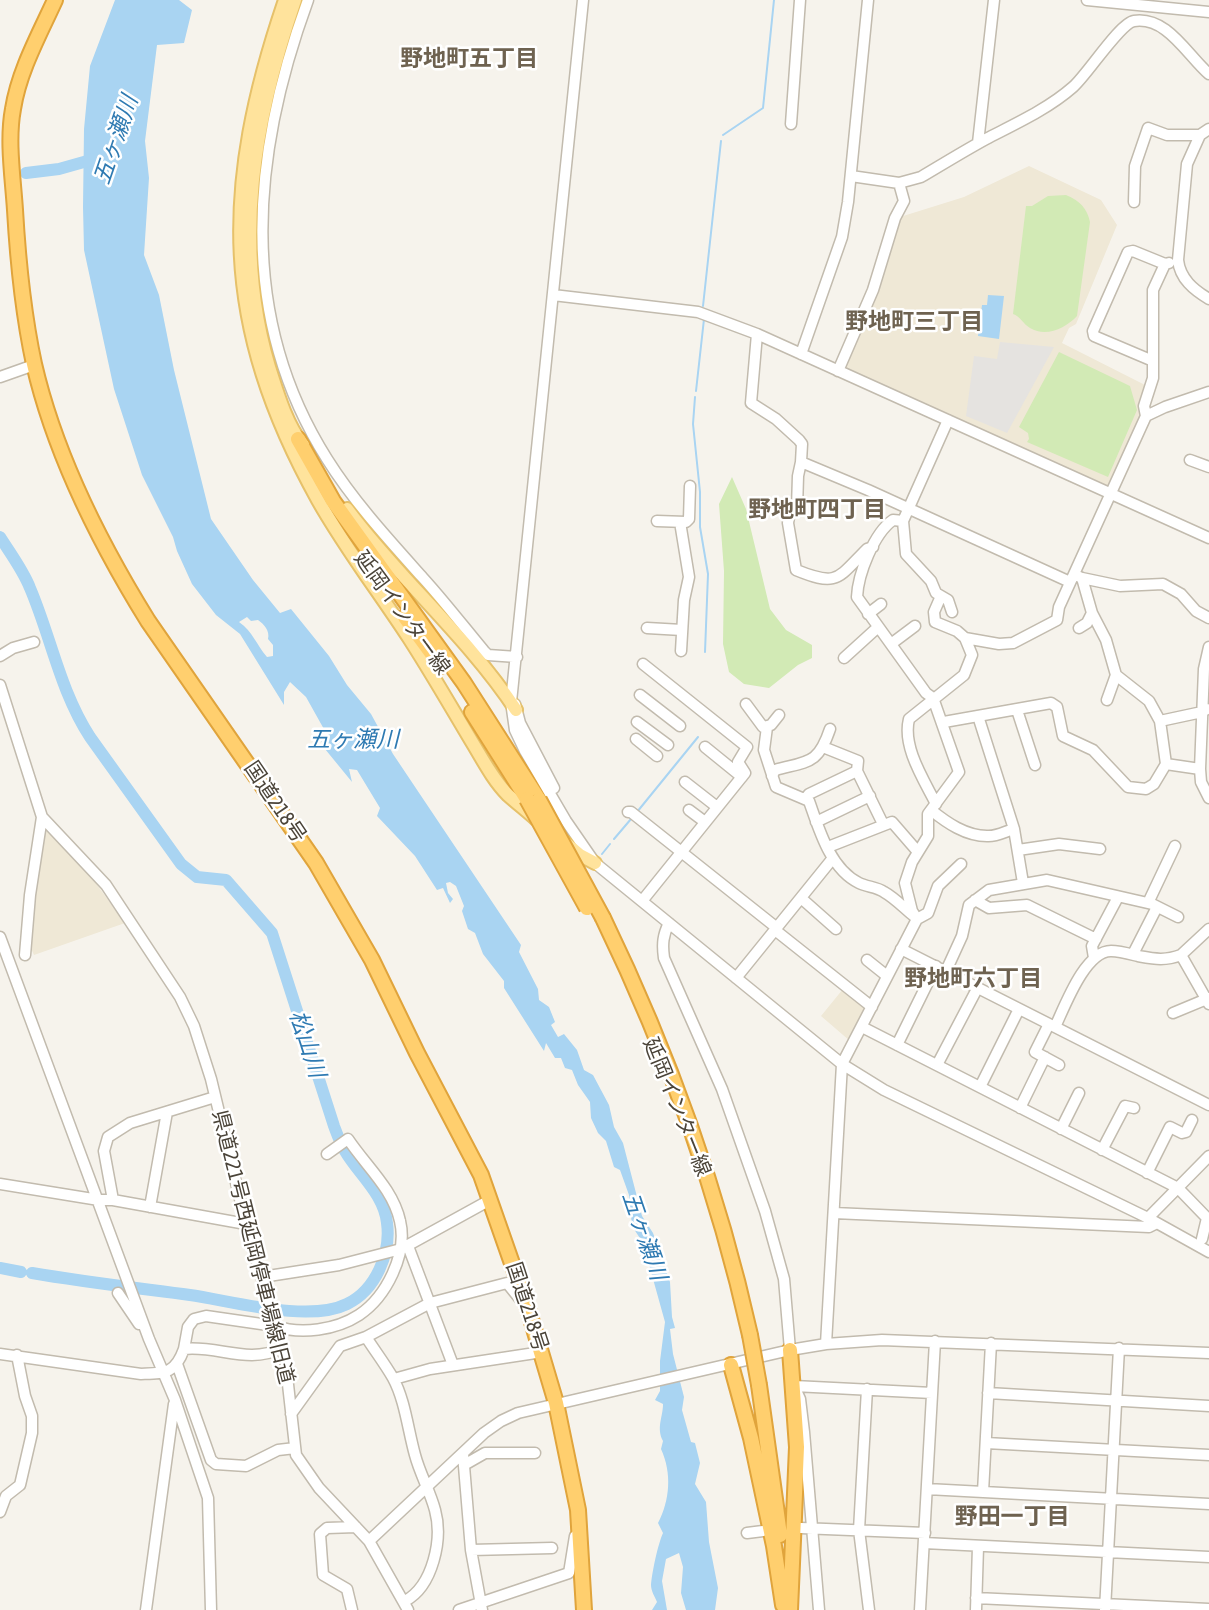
<!DOCTYPE html>
<meta charset="utf-8">
<style>
body{margin:0}
canvas{display:block;background:#f6f3ec}
</style>
<canvas width="1209" height="1610"></canvas>
<script>
const context = document.querySelector('canvas').getContext('2d');
context.lineJoin = 'round';
function fillPath(path, color) { context.fillStyle = color; context.fill(path, 'evenodd'); }
function stroke(path, color, width, dash) { context.strokeStyle = color; context.lineWidth = width; context.lineCap = dash ? 'butt' : 'round'; context.setLineDash(dash || []); context.stroke(path); }
function drawText(font, color, halo, rows, align = 'center') {
  context.font = font + ' "Asap Condensed","Noto Sans JP",sans-serif'; context.lineWidth = 5; context.setLineDash([]); context.textBaseline = 'middle'; context.strokeStyle = halo; context.fillStyle = color; for (const [text, x, y, turn = 0] of rows) {
    context.save(); context.translate(x, y); context.rotate((+turn || 0) * Math.PI / 180); context.textAlign = isNaN(turn) ? turn : align; if (halo) context.strokeText(text, 0, 0); context.fillText(text, 0, 0); context.restore();
  }
}
const education = new Path2D(`
 M1029 166 1101 200 1117 225 1076 324 1069 328 1062 343 1147 386 1140 412 1141 418 1110 488 844 369 877 290 900 217 964 197Z
 M52 830 84 867 125 923 34 955 29 944 34 892 45 832Z
 M843 989 867 1007 850 1041 821 1016Z`);
const green = new Path2D(`
 M1066 195C1080 201 1087 208 1090 222L1077 316C1066 328 1046 338 1030 328 1023 324 1020 316 1013 314L1026 206H1032L1048 196Z
 M1059 352 1130 386 1137 410 1108 477 1027 442 1029 439 1028 433 1019 427Z
 M732 477 746 509 770 609 786 630 812 645V658L798 665 769 688 744 684 729 672 723 644 724 571 719 504Z`);
const parking = new Path2D(`
 M1000 342 1054 347 1007 433 966 416 974 356 997 359Z`);
const water = new Path2D(`
 M115 0H179L192 10 184 43 157 45 145 141 149 178 144 255 159 295 174 370 211 519 253 580 280 613 291 609 329 656 347 685 371 714 393 754 521 945 519 952 538 989 539 1000 549 1007 555 1022 551 1025 558 1037 564 1034 577 1050 584 1070 593 1075 609 1105 614 1127 623 1143 642 1216 653 1233 670 1282 672 1317 675 1328 670 1329 673 1354 684 1397 682 1410 691 1442 695 1443 700 1463 695 1484 706 1502 709 1542 718 1588 715 1610H686L681 1593 683 1567 679 1553 666 1559 662 1581 667 1610H652L657 1602C655 1597 651 1591 651 1585 652 1572 658 1544 663 1533L658 1523C670 1500 672 1473 661 1449L663 1441C656 1428 663 1417 663 1404L655 1400 660 1391V1361L665 1322 643 1243 632 1226 629 1195 620 1170 614 1167 606 1141 598 1133 591 1118 590 1102 578 1085 572 1070 565 1068 561 1058H555L546 1043 544 1051 504 988V981L483 954 475 933 468 929 462 911 464 906 456 886 450 882 446 883 448 893 453 899 450 903 443 888 437 890 415 856 377 816 380 808 357 770 349 769 352 782 325 749 321 740 325 731 306 697 290 682 284 692V705L240 634 216 615 192 584 177 551 173 537 142 475 114 389 84 250 83 207 84 129 90 66ZM247 617 251 621 258 620C264 624 270 631 268 639L273 645V656L267 657C256 644 253 632 239 622Z
 M988 295 1004 296 999 339 978 336 982 305H987Z`);
const stream = new Path2D(`
 M723 135 763 108 774 0
 M703 306 721 141
 M696 391 704 319
 M695 397 693 424 700 492V527L708 574 705 652
 M637 812 698 737
 M614 839 631 819
 M602 854 610 844`);
const river = new Path2D(`
 M26 173 59 169 98 158
 M0 537C10 553 23 570 30 588 51 637 60 691 90 737L181 864 197 877 226 880 272 933 334 1126C337 1134 340 1143 345 1151 359 1175 384 1194 387 1223 391 1253 376 1290 347 1304 309 1323 232 1301 190 1295 137 1288 84 1282 32 1273
 M0 1268 21 1272`);
const minor = new Path2D(`
 M308 0C252 153 236 315 327 459 354 502 389 540 423 578 444 601 464 627 484 651L488 655 517 657
 M583 0 511 702 515 730 525 751 566 821 595 863 842 1064 884 1090 1148 1218 1209 1252
 M1087 0 1209 12
 M791 124 800 0
 M1209 129 1200 135 1187 164 1178 260C1180 279 1194 290 1209 299
 M978 143 994 0
 M851 176 899 183 921 177C943 164 964 151 986 139 1015 124 1048 109 1073 87 1087 75 1120 23 1134 21 1167 16 1187 55 1209 74
 M1134 202 1135 166 1148 128 1167 135H1200
 M553 295 698 312 757 334 1209 538
 M757 334 751 403 776 419 799 440 802 444 801 462 868 490 1070 582
 M801 354 842 237 848 202 868 0
 M1153 361 1094 336 1093 331 1128 252 1133 251 1165 264
 M838 371 873 290 895 218 904 201 899 183
 M0 377 34 365
 M1146 416 1144 406 1153 378V290L1165 264 1169 263
 M948 420 903 521 906 554 931 581 936 593 948 600 952 612
 M1190 460 1209 467
 M801 462 798 476 797 508 790 511 788 523 796 570C838 587 837 579 867 549L873 547
 M657 521 686 522 689 519 690 486
 M903 521 893 520C874 533 858 574 857 597L926 693 933 698 959 772 928 814V836L912 862 905 883 912 911 917 919
 M680 522 689 577 684 600 681 651
 M1075 575 1082 578 1092 613 1106 640 1116 675 1149 701 1160 721 1166 764 1200 769
 M1082 578 1120 586 1163 584 1181 594 1196 611 1209 618
 M941 596 934 612 935 622 957 631 965 638
 M868 614 881 604
 M647 628 682 630
 M1079 628 1087 623 1092 613
 M891 644 915 626
 M1209 647 1204 669 1200 769 1201 782 1209 798
 M0 656 13 648 34 642
 M844 658 877 628
 M0 685 42 817 106 885 180 997 194 1026 211 1079 246 1224 285 1358 296 1455 319 1488 369 1541 408 1610
 M640 695 680 726
 M1107 700 1116 675
 M515 704 520 723 554 788
 M746 704 763 727 771 725 779 715
 M1017 710 1035 765
 M978 716 1014 829 1023 883
 M1160 721 1202 712 1207 709
 M637 722 668 745
 M944 722 1051 703 1057 707 1063 736 1093 750 1128 787 1146 789 1154 784 1166 764
 M767 727 764 750 776 787 809 801C819 829 830 869 859 883 867 887 877 887 884 892 895 898 905 909 914 916
 M636 739 657 756
 M705 747 742 777
 M823 747 858 761 857 771 883 824
 M772 776 775 770C808 761 818 765 830 729
 M685 782 717 807
 M806 798 809 794 857 771
 M936 804C924 780 902 747 909 719L964 675 972 655 965 638 999 644 1013 643 1057 620 1059 607 1146 416 1165 407 1209 392
 M689 810 705 822
 M931 810C947 823 966 836 987 836 996 837 1006 831 1014 829
 M628 812H631L777 928
 M816 822 870 796
 M828 847 892 822 918 852
 M1018 850 1059 844 1100 849
 M801 898 836 929
 M975 900 989 908 1027 905 1096 939
 M642 901 745 773 738 762 747 747 643 664
 M1148 903 1175 846
 M669 923C663 935 662 944 664 958L722 1089 765 1211 784 1279 790 1350
 M1209 929 1181 955 1209 1004
 M775 930 872 1007
 M0 937 149 1339 175 1400 208 1498 211 1610
 M901 949 1209 1105
 M1133 954 1157 907
 M25 955 30 895 42 817
 M1094 958 1092 946 1118 897
 M867 960 887 976
 M946 971 962 936 969 905 989 890 1047 880 1152 904 1178 917
 M736 978 833 858
 M1173 1013 1209 998
 M1049 1024 1035 1052 1059 1065
 M862 1027 1178 1188 1207 1218 1202 1239
 M1055 1027C1065 1006 1085 951 1111 951 1120 951 1130 954 1138 956 1155 959 1165 961 1181 955
 M897 1045 936 966
 M937 1065 978 987
 M980 1087 1019 1009
 M1020 1108 1045 1057
 M1061 1129 1079 1093
 M1102 1150 1125 1106 1134 1108
 M1147 1173 1170 1127 1182 1133 1186 1132 1192 1120
 M0 1184 99 1200H113L246 1224
 M113 1200 104 1151 108 1137 130 1123 215 1097
 M150 1207 167 1112
 M834 1213 1149 1227 1157 1223
 M1148 1218 1209 1156
 M408 1246 453 1365
 M262 1277 339 1265 401 1249 490 1200
 M118 1293 139 1324
 M366 1337 430 1303 507 1283 523 1303
 M826 1344 842 1064 917 919 928 913 938 886 961 864
 M184 1349 188 1327 194 1319 206 1316 275 1326C301 1335 336 1330 359 1315 386 1297 408 1254 400 1221 393 1189 366 1166 348 1139L327 1154
 M0 1354 141 1374C165 1373 175 1374 184 1349 218 1345 248 1365 282 1348
 M177 1364 211 1460 216 1464 246 1466 278 1450 295 1448
 M394 1379 430 1369 542 1352
 M867 1389 859 1530 869 1610
 M988 1393 1209 1406
 M291 1414 340 1346 366 1337C375 1351 385 1364 393 1378 405 1400 408 1430 415 1455 420 1474 430 1491 435 1510 443 1539 433 1586 405 1601
 M986 1443 1209 1455
 M463 1454 471 1550 482 1610
 M464 1465 485 1453H535
 M927 1489 1209 1504
 M983 1492 991 1343
 M0 1512 6 1496 20 1485 32 1433V1416L25 1396 17 1355
 M801 1528 925 1533
 M747 1533 763 1531
 M369 1541 484 1433 501 1421 518 1413 790 1350 826 1344 882 1340 1209 1353
 M924 1543 1209 1557
 M471 1550 552 1548
 M976 1598 1209 1609
 M146 1610 174 1404
 M352 1610 347 1589 323 1575 320 1534 327 1528 356 1527
 M459 1610 569 1573 575 1536
 M819 1610 804 1432 800 1399 794 1386 932 1393
 M920 1610 935 1341
 M976 1610 978 1547
 M1105 1610 1119 1348`);
const major = new Path2D(`
 M285 0C221 188 220 324 318 500 345 548 379 592 409 638 431 672 451 707 472 742 483 760 493 780 508 795 517 803 527 811 536 819
 M295 0C254 120 232 243 269 367 277 392 286 424 303 445
 M347 509C399 579 467 636 516 710
 M561 839 580 855 595 863`);
const highway = new Path2D(`
 M55 0C39 35 19 71 13 109 7 141 13 178 15 210 18 262 23 313 34 364 55 455 99 542 148 621L316 863 372 960 417 1053 481 1175 529 1312 556 1403 578 1510 584 1610
 M298 439 333 501 464 683 539 800
 M405 617 441 666
 M472 712 527 799
 M603 918C667 1050 718 1191 750 1335
 M790 1350 797 1447 790 1610
 M731 1365 751 1438 774 1546 783 1605
 M759 1385 780 1535`);
const highwayBridge = new Path2D(`
 M527 799 587 908
 M539 800 603 918
 M750 1335 759 1385`);
const streetNames = [
 ["延岡インター線",402,613,54],
 ["国道218号",275,802,56],
 ["延岡インター線",677,1107,68],
 ["県道221号西延岡停車場線旧道",253,1247,76],
 ["国道218号",527,1307,72]
];
const neighbourhoodNames = [
 ["野地町五丁目",469,59],
 ["野地町三丁目",914,322],
 ["野地町四丁目",817,510],
 ["野地町六丁目",973,979],
 ["野田一丁目",1012,1517]
];
const waterNames = [
 ["五ヶ瀬川",116,140,-71],
 ["五ヶ瀬川",353,740],
 ["松山川",307,1044,72],
 ["五ヶ瀬川",644,1236,71]
];
fillPath(education, '#efe8d6');
fillPath(green, '#d2eab5');
fillPath(parking, '#e5e3e0');
fillPath(water, '#a9d4f2');
stroke(stream, '#a9d4f2', 2);
stroke(river, '#a9d4f2', 12);
stroke(minor, '#c2bbae', 13);
stroke(major, '#e6c16a', 16);
stroke(highway, '#e0a43c', 18);
stroke(minor, '#fff', 10);
stroke(major, '#ffe39c', 12);
stroke(highway, '#ffcf6e', 14);
stroke(highwayBridge, '#e0a43c', 18, []);
stroke(highwayBridge, '#ffcf6e', 14);
drawText('21px', '#4b4439', '#fff', streetNames);
drawText('bold 23px', '#6e6250', '#fff', neighbourhoodNames);
drawText('italic 23px', '#2e7ab2', '#fff', waterNames);
</script>
